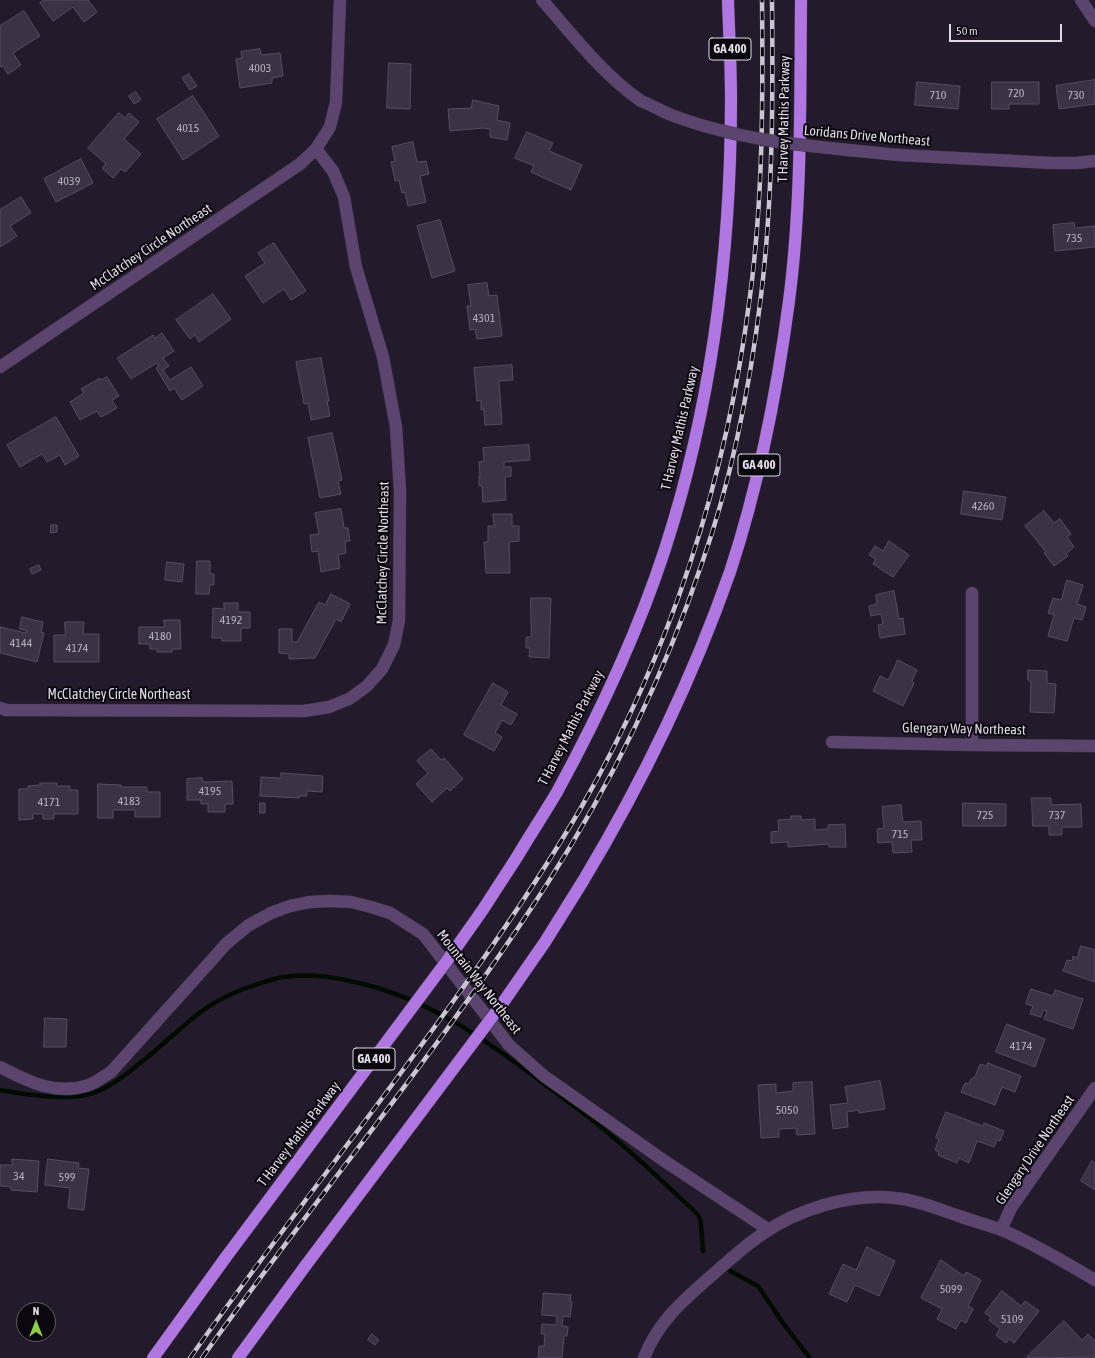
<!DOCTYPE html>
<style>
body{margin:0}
#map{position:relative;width:1095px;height:1358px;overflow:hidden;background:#231a2c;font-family:"Asap Condensed",sans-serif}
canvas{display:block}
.north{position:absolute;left:16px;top:1302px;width:40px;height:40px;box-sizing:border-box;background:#0b070e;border:1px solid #605b64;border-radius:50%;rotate:0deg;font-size:11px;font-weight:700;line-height:16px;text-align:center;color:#dfd9e5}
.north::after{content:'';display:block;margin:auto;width:14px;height:18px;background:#8cce45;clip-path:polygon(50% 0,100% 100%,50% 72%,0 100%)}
.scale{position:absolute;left:949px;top:24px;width:113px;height:18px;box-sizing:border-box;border:2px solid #dfd9e5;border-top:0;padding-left:5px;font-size:12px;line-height:14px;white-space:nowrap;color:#dfd9e5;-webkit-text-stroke:3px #0b070e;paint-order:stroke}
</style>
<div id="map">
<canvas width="1095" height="1358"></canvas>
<div class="north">N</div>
<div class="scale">50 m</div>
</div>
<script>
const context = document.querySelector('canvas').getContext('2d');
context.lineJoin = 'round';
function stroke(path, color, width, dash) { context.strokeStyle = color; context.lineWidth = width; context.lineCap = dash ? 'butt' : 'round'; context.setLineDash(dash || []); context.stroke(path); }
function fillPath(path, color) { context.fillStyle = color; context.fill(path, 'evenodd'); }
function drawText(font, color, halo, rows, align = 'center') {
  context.font = font + ' "Asap Condensed",sans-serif'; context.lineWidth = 4; context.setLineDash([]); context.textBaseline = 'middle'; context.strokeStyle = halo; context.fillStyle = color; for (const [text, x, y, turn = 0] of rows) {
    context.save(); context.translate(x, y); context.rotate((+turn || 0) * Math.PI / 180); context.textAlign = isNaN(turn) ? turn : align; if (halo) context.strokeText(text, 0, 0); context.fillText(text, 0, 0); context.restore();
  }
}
const stream = new Path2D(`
 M0 1090C24 1095 70 1101 93 1093 111 1087 125 1075 139 1064 159 1048 178 1030 198 1014 212 1003 230 994 246 988 258 984 271 979 283 977 311 973 336 977 363 984 446 1004 511 1060 578 1109 614 1136 646 1166 678 1196 682 1200 697 1212 699 1217 702 1222 702 1244 703 1251
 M730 1271 758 1286 783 1323 810 1358`);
const building = new Path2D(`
 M43 0H88L97 12 84 22 73 7 53 21 40 3Z
 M24 11 40 36 13 53 21 65 8 74 3 66 0 67V26Z
 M260 49 261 55 280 53 283 76 272 78V83L240 88 236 59 242 58 241 52Z
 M389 63 411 64 410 109 387 108Z
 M189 74 197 86 190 90 182 78Z
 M1095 80V104L1059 109 1056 86Z
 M917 82 960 86 958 109 915 105Z
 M992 82H1039V104H1009V109H992Z
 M136 92 141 100 134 104 129 96Z
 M193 96 219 136 183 160 157 119Z
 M473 100 499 106 497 120 510 123 507 140 490 137V129L483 128 450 131 448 109 471 108Z
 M119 113 125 118 129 113 139 122 124 139 141 154 125 172 121 169 113 178 102 168 106 164 88 148Z
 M527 132 553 143 549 151 582 165 571 190 531 172 534 166 515 158Z
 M413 142 417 162 426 161 429 174 420 176 426 202 408 206 405 192 402 193 399 180 395 181 391 162 395 161 392 147Z
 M81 159 93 183 56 202 44 179Z
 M21 197 31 213 10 226 17 236 0 247V210Z
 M440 220 455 271 432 278 417 226Z
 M1074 223 1075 228 1095 226V247L1055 251 1053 225Z
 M274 243 306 291 291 300 284 289 263 303 245 276 265 263 258 253Z
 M487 283 489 296 497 295 502 336 477 339 475 329 470 330 467 306H471L468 285Z
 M213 294 231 319 199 342 195 335 190 339 176 320Z
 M162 333 174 351 163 358 169 366 163 370 170 380 191 367 203 386 182 400 174 388 170 391 156 368 159 366 157 363 131 379 117 358 153 335 155 338Z
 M321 358 329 401H327L330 416 311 420 308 403 304 404 296 362Z
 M512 365 513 380 499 381 502 424 485 425 484 409 481 410V400L477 401 474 368Z
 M107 377 119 396 112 400 117 408 101 417 97 411 80 420 70 402 84 393 81 389 100 378 101 380Z
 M56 417 79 456 65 465 60 455 47 462 42 454 20 467 7 445Z
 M332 433 342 480 338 481 341 494 320 498 308 438Z
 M529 445 530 460 504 462V467H511V476L505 477 506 500 483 502 482 486H479V476H480L479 462 484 461 483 448Z
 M964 491 1006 497 1002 520 961 514Z
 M341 509 344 528H348L350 541H345L346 553 338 555 340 568 321 572 318 551 312 552 310 535 319 534 315 513Z
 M1044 511 1054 523 1060 519 1071 534 1067 537 1074 547 1066 554 1068 556 1054 566 1044 553 1046 552 1025 526Z
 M493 514H512V526H519V541L509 542 510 573H486L484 542H488V526H494Z
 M51 525H57V532L51 533Z
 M889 541 909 555 893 577 873 564 876 559 869 555 875 546 883 551Z
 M197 561H210V574H214V585H210L209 594H196Z
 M167 562 184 564 182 582 165 580Z
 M39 565 41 570 32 574 30 569Z
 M1067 580 1083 585 1077 604 1086 607 1082 620 1074 618 1067 641 1048 636 1054 615 1048 613 1053 598 1061 600Z
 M894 591 899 619 903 618 905 634 880 638 878 625 883 624 881 614 871 616 869 606 877 604 876 595Z
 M331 594 350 604 341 622 336 619 315 658 289 659V654L279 653V629H292V642H297L319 602 325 605Z
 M531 598H551L549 658 529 657 530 648H526V637H531Z
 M224 603H238V612H250V628H241V641H222V638H212L213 608 224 609Z
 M22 617 43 622 41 632 44 633 37 662 0 653V627L26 633V630L20 629Z
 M164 620H180L181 649H172V652H157V649H150V644H139V627H164Z
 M65 622H84L83 634H99V662H54V635H65Z
 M898 660 917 670 912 681 914 683 903 706 873 691 880 676 888 680Z
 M1028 670 1047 671V683L1056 684 1054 713 1030 712 1031 682 1028 680Z
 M493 683 508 692 501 705 517 714 511 725 502 720 495 733 502 737 494 751 464 735Z
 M431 749 441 760 444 758 463 779 450 791 447 788 432 802 416 784 428 773 417 761Z
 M281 773 323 776 322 792 307 791V796H299V798L260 796 261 777 281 778Z
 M202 778 203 782 232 781 233 804H225V812H208V804H201V800H187V779Z
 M40 783H57V786H70V790H78V814H54V819H43V814H33V819L19 820V789H28V786L40 785Z
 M98 784 121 785V787H147V792H160V817H135V810H113V818H98Z
 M1032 798H1051V805L1081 804 1082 827H1062V835H1049V826H1033Z
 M260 803H265V813H260Z
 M963 803 1006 804V826H963Z
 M901 805 903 822 921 821 922 840H911L912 852 893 853 892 842 878 843 877 829 884 828 882 807Z
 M791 816H801V820L815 819V830L828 829V825L845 824 846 847H829V844L788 847V842L771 843V832L779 831 778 820 791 819Z
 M1081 946 1095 950V982L1063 971 1067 960 1072 961 1073 956 1077 958Z
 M1031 989 1053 996 1055 990 1083 999 1073 1029 1044 1019 1047 1011 1043 1010 1041 1017 1030 1014 1033 1006 1026 1004Z
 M45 1018 67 1019 66 1047H44Z
 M1007 1024 1045 1039 1035 1067 996 1052Z
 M988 1063 1021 1076 1015 1092 1002 1087 995 1105 961 1092 965 1083 969 1084 971 1079 975 1077 980 1064 987 1066Z
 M880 1081 885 1109 859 1113V1110L847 1112 848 1127 833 1129 830 1105 848 1103 845 1087Z
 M812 1082 815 1134 797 1135 796 1128 779 1129V1137L761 1138 758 1085 776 1084V1093L793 1091V1083Z
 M946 1112 983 1126 984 1123 1004 1131 1000 1141 997 1140 994 1147 977 1141 969 1163 959 1158 957 1163 938 1155 939 1152 935 1150 939 1139 936 1138Z
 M12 1159 39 1161 37 1192 11 1190V1187L0 1186V1165H12Z
 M48 1159 79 1163 78 1168 89 1169 84 1210 68 1208 70 1188 45 1185Z
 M1092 1161 1095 1163V1190L1081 1181Z
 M867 1247 895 1261 879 1296 855 1285 847 1302 829 1294 843 1264 856 1270Z
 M941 1260 964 1276 966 1272 981 1280 968 1306 973 1309 966 1323 961 1320 956 1329 937 1319 942 1309 921 1298Z
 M1002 1291 1021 1306 1025 1301 1039 1311 1014 1343 1009 1339 1006 1343 996 1335 1000 1329 989 1320 991 1317 985 1313Z
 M544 1293 571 1295 570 1301 572 1302 570 1317 563 1316 562 1326 568 1327 567 1336H564L562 1358H538L539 1346H544L545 1334H541L542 1324 556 1325 557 1316 542 1315Z
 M1064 1321 1082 1340 1088 1334 1095 1341 1093 1344 1095 1346V1357L1028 1358 1027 1357Z
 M372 1334 379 1340 375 1345 368 1340Z`);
const street = new Path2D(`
 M542 0C573 35 602 74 641 101
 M1081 0 1095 21
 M316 149 330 127 336 102 340 0
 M899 155 1052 163H1076L1095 161
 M0 367 300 164 316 149 333 171 344 197 356 267 383 357 396 427 400 491 399 620 394 645 382 669 367 686 349 699 329 707 304 711 6 710 0 708
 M972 593V745
 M832 742 972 745 1095 746
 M0 1067C29 1082 56 1096 89 1085 97 1082 104 1076 111 1072L227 943 249 925 271 913 290 906 310 902 330 901 351 902 371 907 390 913 423 934 509 1045 544 1076 663 1160 769 1230
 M1001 1230 1011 1208 1095 1088
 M644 1358C659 1318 689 1296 719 1269 733 1257 746 1245 761 1235 797 1209 851 1193 895 1198 917 1200 938 1209 959 1216 973 1221 988 1225 1002 1230 1034 1244 1065 1262 1095 1280`);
const highway = new Path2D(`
 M517 857C530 835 544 814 557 792 599 715 638 632 665 549 712 404 731 251 731 99 731 66 729 33 728 0
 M583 881C642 783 692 680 730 572 759 484 777 392 789 301 802 201 800 100 801 0
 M153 1358 226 1257
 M238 1358 306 1265`);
const rail = new Path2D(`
 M190 1358C282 1227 382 1103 474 972 512 918 549 863 582 806 672 649 727 476 750 296 763 199 763 98 762 0
 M202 1358C315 1198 441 1049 547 884 611 784 664 676 702 563 732 478 750 386 761 296 773 198 773 98 772 0`);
const streetBridge = new Path2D(`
 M641 101C651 105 660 110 669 114 742 143 822 147 899 155`);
const highwayBridge = new Path2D(`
 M226 1257 446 962 482 911 517 857
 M306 1265 502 1004 545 942 583 881`);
const numberNames = [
 ["4003",260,68],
 ["720",1016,93],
 ["710",938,95],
 ["730",1076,95],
 ["4015",188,128],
 ["4039",69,181],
 ["735",1074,238],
 ["4301",484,318],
 ["4260",983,506],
 ["4192",231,620],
 ["4180",160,636],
 ["4144",21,643],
 ["4174",77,648],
 ["4195",210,791],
 ["4183",129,801],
 ["4171",49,802],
 ["725",985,815],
 ["737",1057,815],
 ["715",900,834],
 ["4174",1021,1046],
 ["5050",787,1110],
 ["34",19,1176],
 ["599",67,1177],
 ["5099",951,1289],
 ["5109",1012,1319]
];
const shields = [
 [730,49,42],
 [759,465,42],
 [374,1059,42]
];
const shieldNames = [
 ["GA 400",730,49],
 ["GA 400",759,465],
 ["GA 400",374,1059]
];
const streetNames = [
 ["T Harvey Mathis Parkway",784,119,-89],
 ["Loridans Drive Northeast",867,136,5],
 ["McClatchey Circle Northeast",151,247,-34],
 ["T Harvey Mathis Parkway",680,428,-77],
 ["McClatchey Circle Northeast",383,553,-89],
 ["McClatchey Circle Northeast",119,695],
 ["T Harvey Mathis Parkway",571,728,-63],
 ["Glengary Way Northeast",964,729,1],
 ["Mountain Way Northeast",479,982,52],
 ["T Harvey Mathis Parkway",299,1134,-53],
 ["Glengary Drive Northeast",1035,1150,-56]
];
stroke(stream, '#010b00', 4.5);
fillPath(building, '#3b3245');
stroke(building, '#574d61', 1);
stroke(street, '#3d3546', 13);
stroke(highway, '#3d3546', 13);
stroke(street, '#5b456f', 12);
stroke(highway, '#b076e1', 12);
stroke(rail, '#cbc5d1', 4.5);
stroke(rail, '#0b070e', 3, [9]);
stroke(streetBridge, '#3d3546', 13, []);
stroke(highwayBridge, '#3d3546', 13, []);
stroke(streetBridge, '#5b456f', 12);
stroke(highwayBridge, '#b076e1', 12);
drawText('12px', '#b6afbd', null, numberNames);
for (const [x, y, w] of shields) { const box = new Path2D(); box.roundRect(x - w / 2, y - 11, w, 22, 3); context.fillStyle = '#0b070e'; context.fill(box); stroke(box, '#dfd9e5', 1); }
drawText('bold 13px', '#dfd9e5', null, shieldNames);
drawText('14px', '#dfd9e5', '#0b070e', streetNames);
</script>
